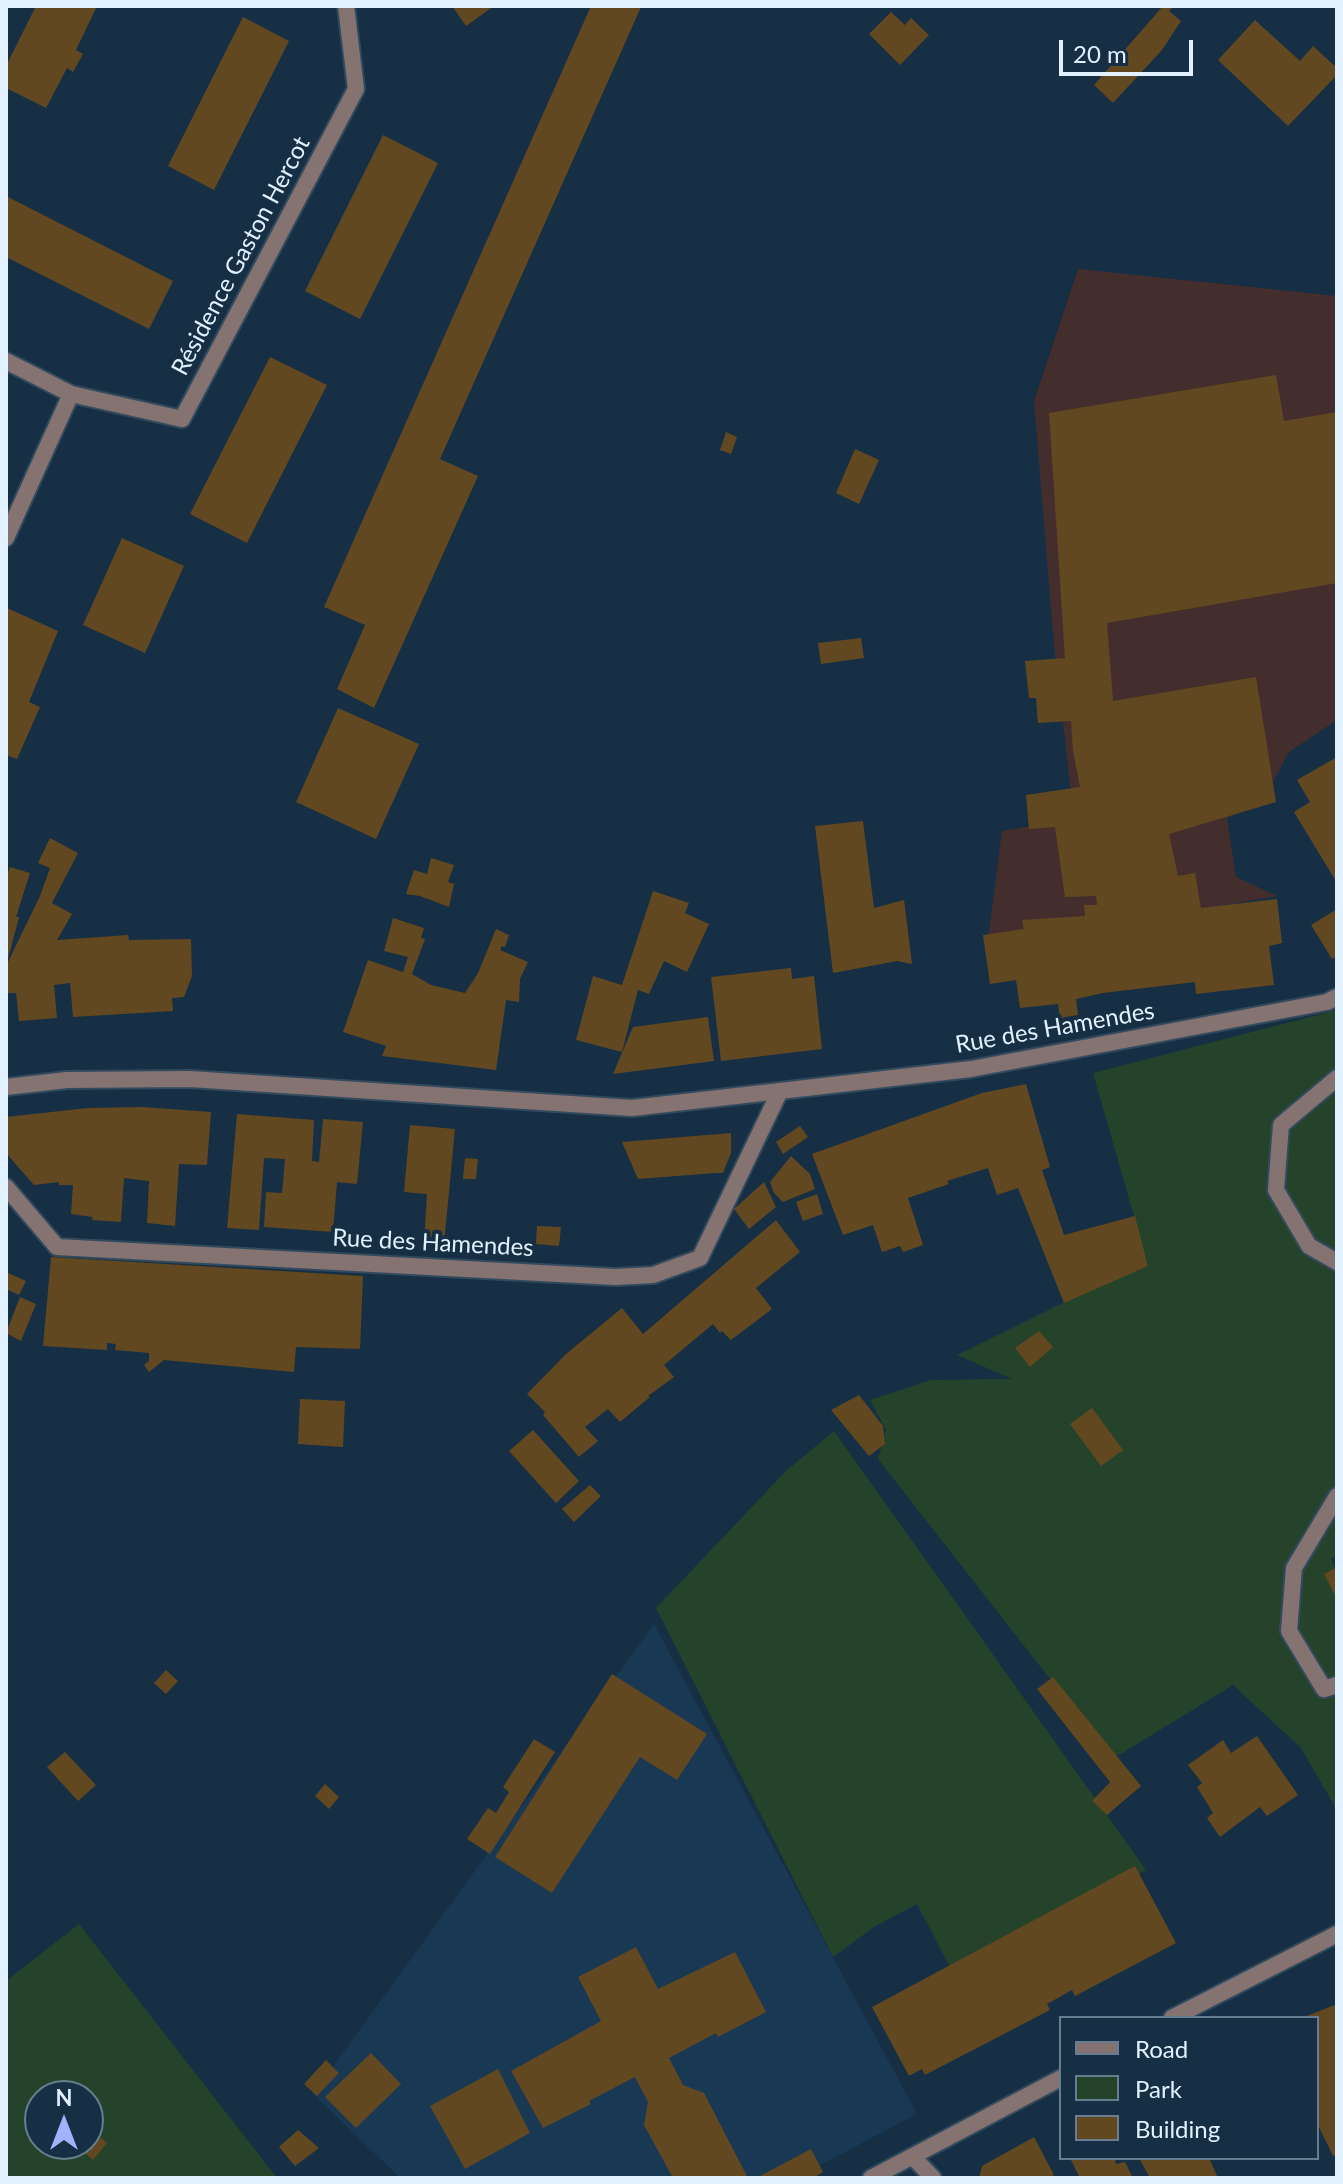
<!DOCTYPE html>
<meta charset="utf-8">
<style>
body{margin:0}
#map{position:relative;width:1343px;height:2184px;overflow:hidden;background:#162f44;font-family:Lato,sans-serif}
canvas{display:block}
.frame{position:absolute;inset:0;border:8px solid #e2f1ff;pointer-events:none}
.legend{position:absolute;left:1059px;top:2016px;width:260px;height:144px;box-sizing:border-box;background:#162f44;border:2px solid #687d8f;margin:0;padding:10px 14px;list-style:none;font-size:24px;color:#e2f1ff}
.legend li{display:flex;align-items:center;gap:16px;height:40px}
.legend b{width:40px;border:2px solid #687d8f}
.north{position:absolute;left:24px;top:2080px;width:80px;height:80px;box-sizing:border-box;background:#162f44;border:2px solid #687d8f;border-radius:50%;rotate:0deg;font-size:22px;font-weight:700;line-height:32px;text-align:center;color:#e2f1ff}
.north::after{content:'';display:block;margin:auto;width:28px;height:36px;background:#a1b3fd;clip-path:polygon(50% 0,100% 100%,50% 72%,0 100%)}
.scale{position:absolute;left:1059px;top:40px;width:134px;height:36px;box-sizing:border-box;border:4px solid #e2f1ff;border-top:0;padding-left:10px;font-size:24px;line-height:28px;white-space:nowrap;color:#e2f1ff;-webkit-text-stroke:6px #162f44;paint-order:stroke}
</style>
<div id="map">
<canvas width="1343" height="2184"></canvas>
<div class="frame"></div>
<ul class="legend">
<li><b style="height:10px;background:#847371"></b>Road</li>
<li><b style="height:22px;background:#25432b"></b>Park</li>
<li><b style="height:22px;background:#624820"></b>Building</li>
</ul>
<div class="north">N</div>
<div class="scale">20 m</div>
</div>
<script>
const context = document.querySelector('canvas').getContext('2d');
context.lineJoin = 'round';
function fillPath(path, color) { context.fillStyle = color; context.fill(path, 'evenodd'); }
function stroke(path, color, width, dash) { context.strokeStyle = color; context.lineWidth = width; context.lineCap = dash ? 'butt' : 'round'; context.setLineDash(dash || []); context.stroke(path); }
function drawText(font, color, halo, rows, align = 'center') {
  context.font = font + ' Lato,sans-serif'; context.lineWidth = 8; context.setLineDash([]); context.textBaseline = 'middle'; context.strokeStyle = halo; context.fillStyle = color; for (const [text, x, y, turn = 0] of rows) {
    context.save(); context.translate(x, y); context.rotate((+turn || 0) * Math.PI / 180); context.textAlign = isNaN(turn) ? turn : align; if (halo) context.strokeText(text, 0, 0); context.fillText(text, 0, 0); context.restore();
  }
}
const built = new Path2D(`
 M654 1624 917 2114 796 2178H400L313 2094Z`);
const industrial = new Path2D(`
 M1078 269 1337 296V720L1289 752 1262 802 1227 818 1236 877 1277 896 987 947 1002 831 1074 818 1054 645 1034 401Z`);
const green = new Path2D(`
 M1337 1010V1555L1331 1559 1337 1572V1816L1333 1803 1301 1748 1233 1685 1121 1754 1111 1757 878 1459 886 1430 870 1400 931 1380 1012 1379 957 1355 1065 1302 1148 1265 1093 1073Z
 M834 1431 1146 1870 951 1969 917 1904 874 1927 833 1957 656 1608 786 1471Z
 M79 1924 277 2178H6V1981ZM40 2096H88V2144H40Z`);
const building = new Path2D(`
 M36 6H97L76 50 83 54 73 72 67 68 46 108 6 88V66Z
 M452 6H494L466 26Z
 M591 6 641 7 440 459 478 476 374 708 337 689 365 625 324 607Z
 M1163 6H1174L1169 11 1181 21 1162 50 1113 103 1094 85Z
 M891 12 905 25 911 18 929 35 900 65 869 34Z
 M243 17 289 41 214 190 168 166Z
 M1255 20 1300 61 1313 46 1337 68V75L1288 126 1218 60Z
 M383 135 438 163 360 319 305 291Z
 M6 196 173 281 149 329 6 257Z
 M270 357 327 385 247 543 190 514Z
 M1276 375 1284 421 1337 412V583L1107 623 1113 701 1256 677 1276 802 1169 834 1178 876 1195 873 1201 908 1277 899 1282 943 1269 946 1274 985 1196 994 1195 982 1103 993 1076 999 1078 1015 1060 1018 1058 1004 1020 1008 1016 980 990 984 983 935 1024 929 1022 920 1085 916 1084 905H1097L1096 896 1065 897 1055 827 1029 829 1026 795 1080 787 1073 751 1071 721 1038 723 1036 698H1029L1025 661 1065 658 1049 413Z
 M726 432 737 437 731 454 720 450Z
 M855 449 879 460 859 504 836 493Z
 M122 538 184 566 145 653 83 625Z
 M7 608 58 631 29 702 40 707 17 759 6 755Z
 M861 638 864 658 821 664 818 643Z
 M338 708 419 744 376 839 296 802Z
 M1337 757V883L1294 812 1310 802 1297 780Z
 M863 821 874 908 904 900 912 964 897 961 833 973 815 826Z
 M50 838 78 853 52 903 72 914 57 940 128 935 129 940 191 939 192 976 184 997 172 998 173 1011 73 1017 70 983 54 985 57 1018 19 1021 16 993H6V966L40 896 50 868 38 863Z
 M431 858 454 865 448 882 454 884 449 907 420 896 406 894 414 870 427 874Z
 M10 867 30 873 16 917H19L7 963 6 878Z
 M653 891 689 903 685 913 709 924 687 972 664 961 649 994 638 990 622 1052 576 1040 593 976 622 985Z
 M1337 909V956L1332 959 1311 925Z
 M393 918 424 928 421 938 425 939 412 974 431 985 465 993 478 973 496 929 509 935 505 947 502 946 500 950 528 962 520 979 519 1002 506 1000 496 1070 382 1056 386 1046 343 1032 368 960 403 972 408 957 384 951Z
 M791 968 792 979 814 976 822 1049 721 1061 711 977Z
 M708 1017 714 1061 613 1074 633 1027Z
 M1026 1084 1050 1167 1042 1170 1064 1235 1135 1216 1148 1266 1064 1303 1018 1188 997 1195 988 1168 947 1181 949 1184 908 1198 923 1245 903 1252 900 1246 882 1252 873 1225 843 1235 812 1154 982 1093Z
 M142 1107 211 1112 207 1165 179 1164 175 1226 147 1223 149 1181 124 1178 121 1222 92 1220 93 1217 71 1214 73 1185H59V1182L34 1185 6 1153V1117L88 1108Z
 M237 1114 314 1120 312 1161 319 1162 323 1119 363 1122 357 1184 337 1182 333 1232 264 1227 266 1192 282 1193 285 1159 264 1158 259 1230 227 1228Z
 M410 1125 455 1129 444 1244 424 1243 427 1194 404 1192Z
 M800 1126 808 1137 783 1154 776 1142Z
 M731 1133V1153L723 1173H715L638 1179 622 1142Z
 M791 1156 810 1174 815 1189 783 1202 774 1193 770 1182Z
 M465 1158 478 1159 476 1179H463Z
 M764 1182 776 1207 749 1229 734 1209Z
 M817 1194 823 1214 803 1221 796 1202Z
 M776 1220 800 1252 756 1288 772 1309 731 1340 722 1331 720 1333 713 1324 664 1365 674 1377 648 1396 650 1397 620 1422 608 1409 585 1427 598 1441 579 1457 543 1415 545 1412 527 1394 566 1354 622 1308 643 1334Z
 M537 1226 561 1227 559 1246 536 1244Z
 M51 1257 363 1276 360 1349 296 1347 294 1372 164 1360 149 1372 144 1365 149 1361V1353L115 1350 116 1344 107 1343V1350L43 1346Z
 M6 1272 26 1281 19 1295 6 1289Z
 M20 1297 36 1304 21 1341 6 1333Z
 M1039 1331 1053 1347 1030 1367 1015 1348Z
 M859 1395 883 1426 885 1444 869 1456 831 1410Z
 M300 1399 345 1401 343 1447 298 1444Z
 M1092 1408 1123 1450 1101 1466 1070 1424Z
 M533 1430 579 1481 556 1503 509 1451Z
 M590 1485 601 1496 574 1522 562 1509Z
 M1337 1567V1599L1324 1574Z
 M166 1670 178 1681 166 1694 154 1683Z
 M612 1674 707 1734 677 1780 640 1757 552 1893 495 1857Z
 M1053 1677 1141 1786 1107 1815 1092 1801 1110 1782 1037 1689Z
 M1257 1736 1298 1795 1267 1816 1260 1807 1220 1837 1207 1818 1213 1813 1197 1787 1202 1783 1188 1765 1223 1740 1231 1753Z
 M534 1739 555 1752 490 1854 467 1839 488 1808 496 1813 509 1792 503 1787Z
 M65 1752 96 1785 78 1801 47 1767Z
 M325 1784 339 1797 329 1809 315 1796Z
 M1135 1866 1176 1943 1075 1996 1072 1990 1047 2004 1050 2010 925 2075 922 2069 909 2076 872 2007Z
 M636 1947 658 1989 735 1952 766 2012 718 2037 716 2033 669 2058 683 2085 704 2093 748 2178H673L644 2125 648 2102 635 2077 589 2101 591 2104 543 2128 511 2071 601 2021 578 1977Z
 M1337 2004V2154L1333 2156 1317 2123V2018H1302Z
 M371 2053 401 2084 356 2128 325 2097Z
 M326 2060 339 2073 317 2096 304 2084Z
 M498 2069 530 2133 465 2169 430 2106Z
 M88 2127 107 2143 93 2160 75 2144H88Z
 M298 2130 319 2148 295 2166 279 2147Z
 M1034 2137 1054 2175 1049 2178H979L982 2166Z
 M811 2149 823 2172 813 2178H756Z
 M1070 2158H1120L1115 2161 1116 2164 1125 2162 1133 2178H1080Z
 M1139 2158H1209L1218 2178H1150Z`);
const service = new Path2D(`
 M1337 1078 1281 1125 1276 1190 1309 1246 1337 1262
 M1337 1496 1294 1568 1289 1631 1324 1689 1337 1685`);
const minor = new Path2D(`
 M6 361 71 394 182 419 356 89 346 6
 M6 538 71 394
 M6 1087 67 1080 190 1079 632 1108 971 1069 1327 1002 1337 997
 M6 1187 57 1247 615 1277 653 1275 700 1258 779 1093
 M1172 2018 1337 1934
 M913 2157 933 2178
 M871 2178 1061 2078`);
const streetNames = [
 ["Résidence Gaston Hercot",241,256,-62],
 ["Rue des Hamendes",1055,1028,-10],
 ["Rue des Hamendes",433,1243,3]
];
fillPath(built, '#193853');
fillPath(industrial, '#432e2d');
fillPath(green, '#25432b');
fillPath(building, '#624820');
stroke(service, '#334a5e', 20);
stroke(minor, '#334a5e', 20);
stroke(service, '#847371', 16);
stroke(minor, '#847371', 16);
drawText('24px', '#e2f1ff', '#162f44', streetNames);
</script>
